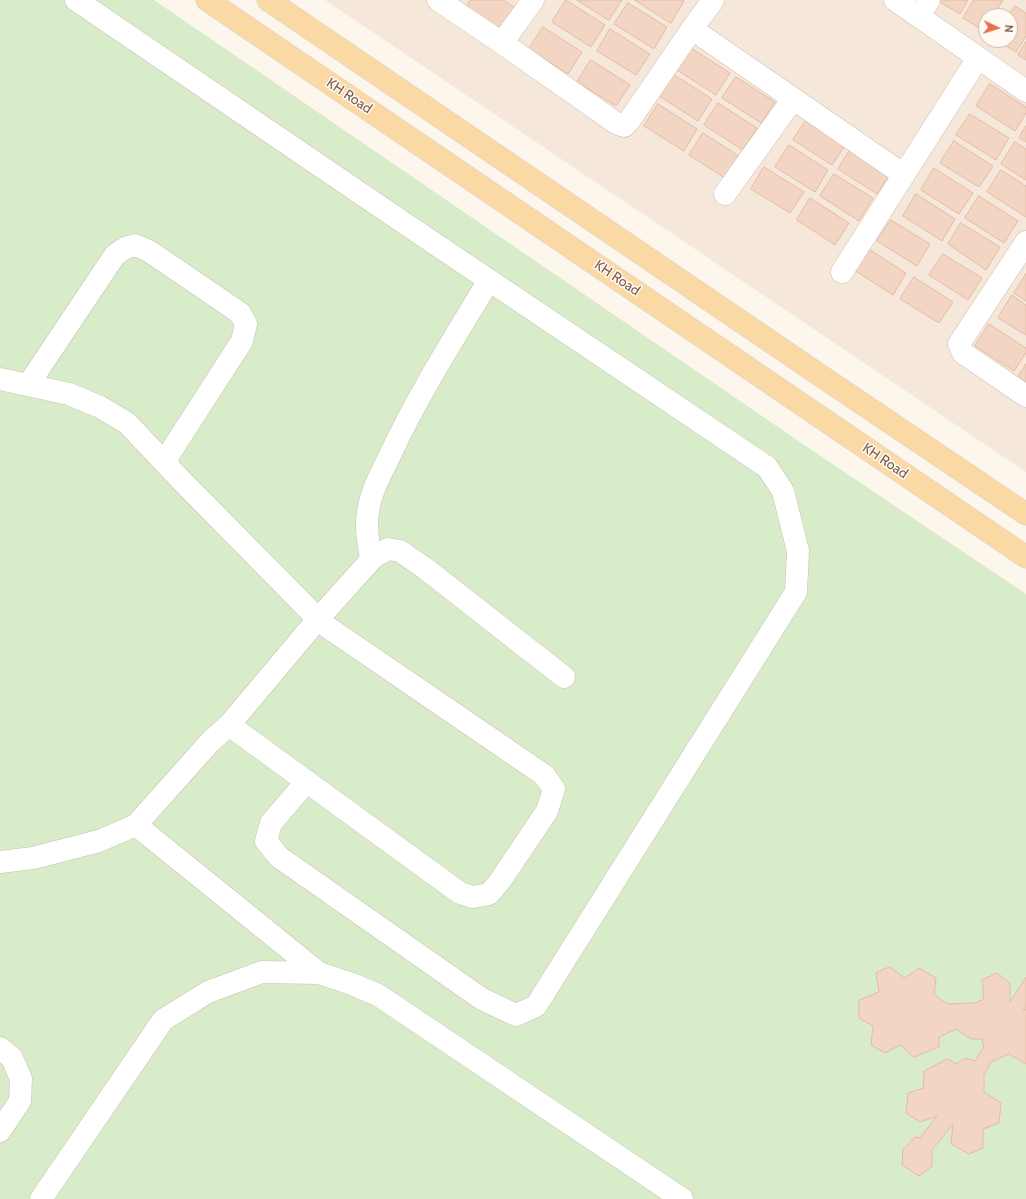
<!DOCTYPE html>
<style>
body{margin:0}
#map{position:relative;width:1026px;height:1199px;overflow:hidden;background:#fdf6ec;font-family:Cabin,sans-serif}
canvas{display:block}
.north{position:absolute;left:978px;top:8px;width:40px;height:40px;box-sizing:border-box;background:#fffaf3;border:1px solid #cabbb1;border-radius:50%;rotate:94deg;font-size:11px;font-weight:700;line-height:16px;text-align:center;color:#7a5c4d}
.north::after{content:'';display:block;margin:auto;width:14px;height:18px;background:#e76f51;clip-path:polygon(50% 0,100% 100%,50% 72%,0 100%)}
</style>
<div id="map">
<canvas width="1026" height="1199"></canvas>
<div class="north">N</div>
</div>
<script>
const context = document.querySelector('canvas').getContext('2d');
context.lineJoin = 'round';
function fillPath(path, color) { context.fillStyle = color; context.fill(path, 'evenodd'); }
function stroke(path, color, width, dash) { context.strokeStyle = color; context.lineWidth = width; context.lineCap = dash ? 'butt' : 'round'; context.setLineDash(dash || []); context.stroke(path); }
function drawText(font, color, halo, rows, align = 'center') {
  context.font = font + ' Cabin,sans-serif'; context.lineWidth = 3; context.setLineDash([]); context.textBaseline = 'middle'; context.strokeStyle = halo; context.fillStyle = color; for (const [text, x, y, turn = 0] of rows) {
    context.save(); context.translate(x, y); context.rotate((+turn || 0) * Math.PI / 180); context.textAlign = isNaN(turn) ? turn : align; if (halo) context.strokeText(text, 0, 0); context.fillText(text, 0, 0); context.restore();
  }
}
const residential = new Path2D(`
 M325 0H1026V472ZM986 16H1010V40H986Z`);
const green = new Path2D(`
 M0 0H154L819 455 1026 594V1199H0Z`);
const building = new Path2D(`
 M471 0H503L519 10 505 32 466 7Z
 M566 0 605 25 591 47 552 22Z
 M577 0H622L609 20Z
 M635 0H683L684 1 671 23Z
 M939 0H968L960 14 938 1Z
 M974 0H1003L993 16H986V27L984 31 963 18Z
 M628 3 667 27 654 49 614 24Z
 M1015 6 1026 13V36L1016 52 996 40H1010V16H1009Z
 M543 27 582 52 568 74 529 49Z
 M610 29 650 54 636 75 597 51Z
 M1026 42V60L1018 55Z
 M691 48 730 73 716 95 677 70Z
 M591 60 630 85 616 106 577 82Z
 M673 74 712 99 698 121 659 96Z
 M736 77 775 102 761 123 722 98Z
 M990 84 1026 107V113L1015 131 976 106Z
 M718 103 757 128 743 150 704 125Z
 M658 104 697 129 684 151 644 126Z
 M970 114 1009 138 996 160 956 135Z
 M807 119 846 144 832 165 793 140Z
 M1026 126V142L1019 138Z
 M703 133 742 158 728 180 689 155Z
 M954 141 993 166 979 187 940 163Z
 M1015 142 1026 149V180L1001 164Z
 M789 145 828 170 815 192 775 167Z
 M852 147 891 172 877 194 838 169Z
 M764 167 804 192 790 213 751 189Z
 M934 168 973 193 959 214 921 190Z
 M1001 170 1026 186V217L987 192Z
 M834 174 873 198 859 221 820 196Z
 M916 194 955 219 942 241 903 216Z
 M979 196 1018 221 1004 243 965 218Z
 M810 198 849 223 835 245 797 220Z
 M891 220 930 244 917 266 877 241Z
 M961 223 1000 247 986 270 948 244Z
 M867 248 906 273 893 295 854 270Z
 M943 254 982 278 968 300 929 275Z
 M1026 274V301L1014 293Z
 M914 277 953 302 939 323 900 299Z
 M1012 295 1026 305V335L998 318Z
 M989 324 1026 348V353L1014 371 975 346Z
 M1026 364V382L1018 377Z
 M890 967 905 978 919 968 936 978 934 995 948 1004 975 1003 984 999 982 980 997 973 1010 983V1002L1026 977V1006L1023 1011 1026 1009V1064L1009 1054 991 1062 984 1075V1092L1001 1103 999 1123 983 1129V1148L969 1154 951 1144 953 1124 932 1150V1166L919 1176 902 1165 903 1150 915 1137 920 1138 937 1116 920 1122 906 1113 908 1093 923 1088 924 1071 947 1059 957 1064 965 1058 975 1061 984 1047 982 1039H971L956 1029 939 1037V1047L914 1057 900 1045 885 1053 871 1045 873 1026 859 1018V1000L879 992 876 973Z`);
const minor = new Path2D(`
 M76 0 404 223 767 467 783 491 798 551 796 592 536 1006 516 1015 482 999 279 857 266 841 271 823 307 781
 M438 0 502 43 616 123 624 126 629 121 692 29 713 0
 M895 0 1026 91
 M919 16 929 0
 M692 29 904 175
 M502 43 533 0
 M725 194 793 99
 M1026 242 959 344 963 353 1026 396
 M842 272 978 58
 M0 379 69 394 100 407 127 423 181 480 323 624 544 775 554 789 547 811 500 881 489 894 473 897 460 893 229 725 210 742 136 825 319 973
 M28 385 115 255 125 248 135 245 149 251 240 313 246 324 242 341 164 462
 M371 560C369 545 365 527 368 512 371 490 382 472 391 453 419 393 455 337 489 280
 M229 725 318 619 371 560 374 557 388 549 400 551 426 569 564 677
 M0 862 33 858 99 841 136 825
 M0 1048 12 1058 21 1079 20 1101 0 1131
 M41 1199 163 1020 208 992 262 972 319 973 352 984 378 995 682 1199`);
const major = new Path2D(`
 M207 0 1026 557
 M268 0 827 380 1026 514`);
const streetNames = [
 ["KH Road",349,96,34],
 ["KH Road",617,278,34],
 ["KH Road",885,461,34]
];
fillPath(residential, '#f5e8da');
fillPath(green, '#d8ecc9');
fillPath(building, '#f3d5c3');
stroke(building, '#e6bba3', 1);
stroke(minor, '#d1beb0', 23);
stroke(major, '#dad1cd', 23);
stroke(minor, '#fff', 22);
stroke(major, '#fbd9a5', 22);
drawText('14px', '#7a5c4d', '#fffaf3', streetNames);
</script>
